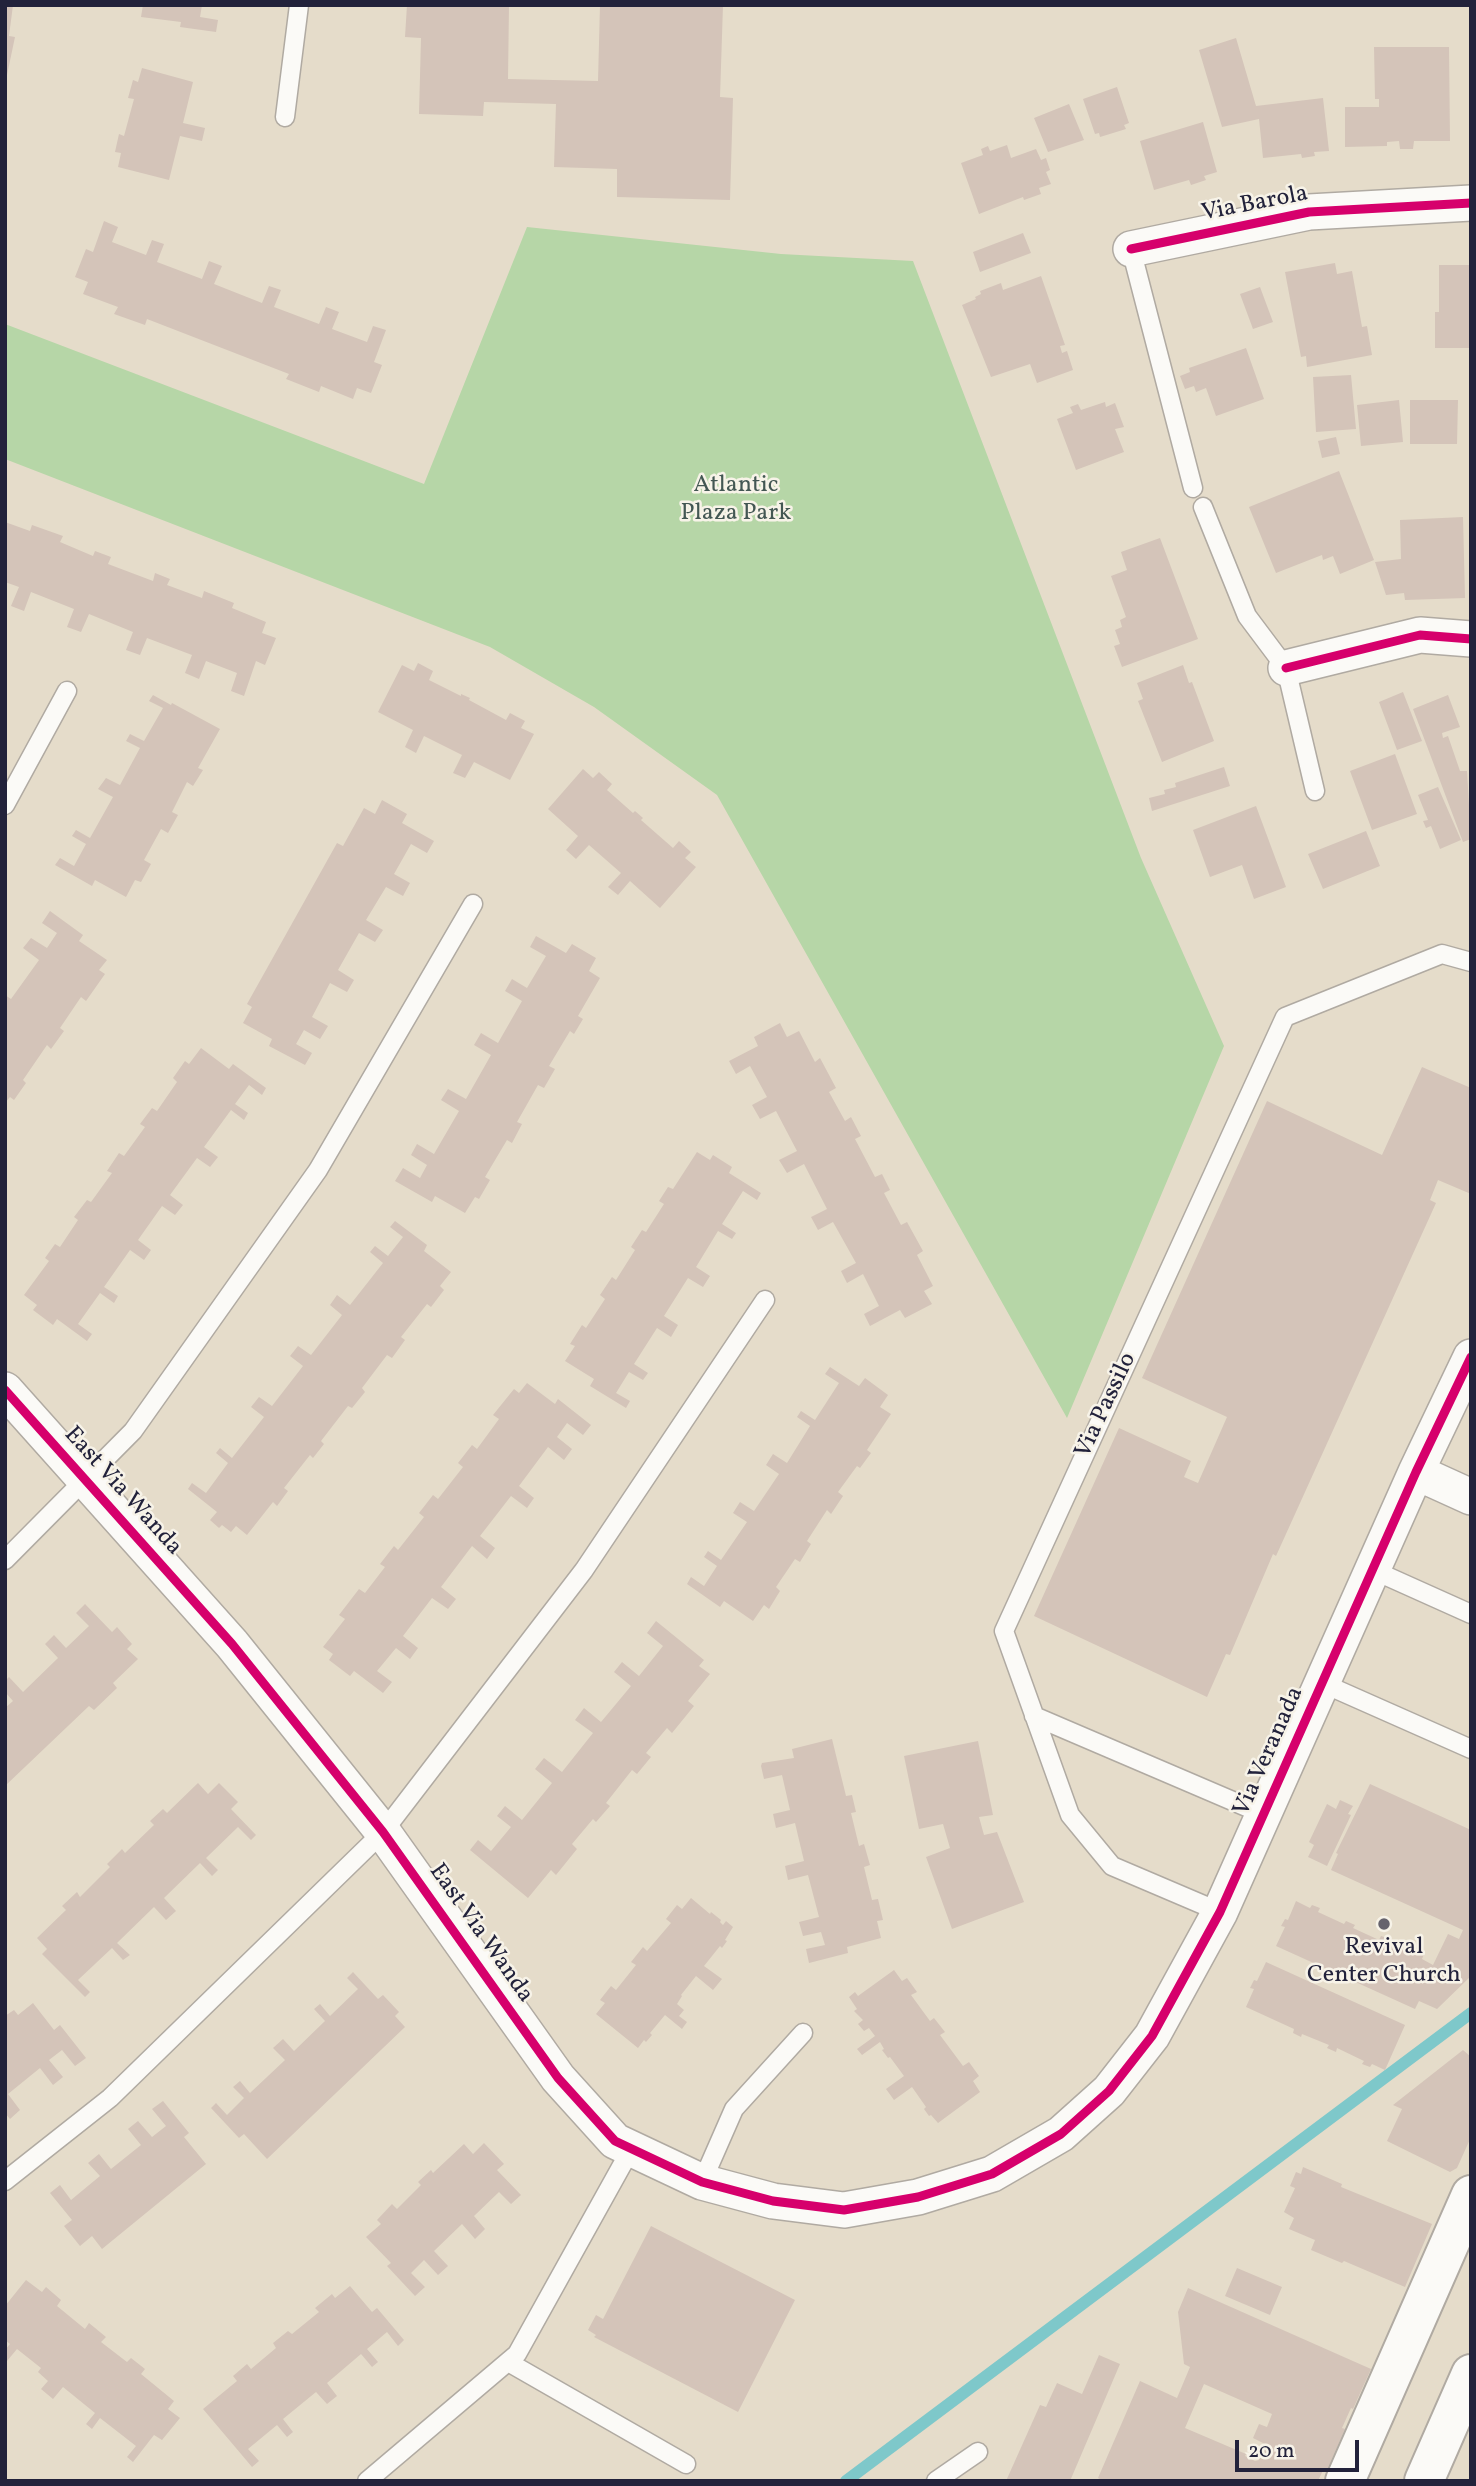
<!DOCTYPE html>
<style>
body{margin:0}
#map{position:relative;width:1476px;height:2486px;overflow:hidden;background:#e5dcca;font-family:Vollkorn,serif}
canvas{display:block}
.frame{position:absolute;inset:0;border:7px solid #22223b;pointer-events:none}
.scale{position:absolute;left:1235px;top:2440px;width:124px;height:32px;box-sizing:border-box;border:4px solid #22223b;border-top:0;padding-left:9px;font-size:21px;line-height:24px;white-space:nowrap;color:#22223b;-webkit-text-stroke:5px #f7f3e8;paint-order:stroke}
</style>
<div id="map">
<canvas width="1476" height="2486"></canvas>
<div class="frame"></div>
<div class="scale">20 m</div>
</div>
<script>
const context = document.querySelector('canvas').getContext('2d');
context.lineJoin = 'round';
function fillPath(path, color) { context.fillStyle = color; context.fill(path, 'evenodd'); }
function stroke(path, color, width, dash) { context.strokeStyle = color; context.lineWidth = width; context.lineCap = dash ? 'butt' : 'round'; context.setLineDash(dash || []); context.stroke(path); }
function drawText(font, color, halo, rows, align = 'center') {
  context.font = font + ' Vollkorn,serif'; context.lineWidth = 5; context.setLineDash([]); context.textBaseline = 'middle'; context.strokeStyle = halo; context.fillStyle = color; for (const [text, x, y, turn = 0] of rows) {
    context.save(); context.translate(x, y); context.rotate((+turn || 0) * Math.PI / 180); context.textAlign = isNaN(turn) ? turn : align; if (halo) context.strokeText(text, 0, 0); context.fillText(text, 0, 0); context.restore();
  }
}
const green = new Path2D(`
 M527 227 781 254 913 261 1141 858 1224 1046 1067 1418 717 795 594 707 490 647 5 459V324L424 484Z`);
const stream = new Path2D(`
 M846 2481 1471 2013`);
const building = new Path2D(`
 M5 5H13L9 36 15 37 7 75Z
 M143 5H202L200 17 218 20 216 32 180 27 181 22 141 17Z
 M407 5H509L508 79 598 81 600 5H723L720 97 733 98 730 200 617 197V169L554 167 556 104 484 102 483 116 419 114 421 38 405 37Z
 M1236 38 1256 106 1323 98 1329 151 1314 152 1315 156 1302 158 1301 154 1263 158 1259 119 1222 127 1199 50Z
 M1374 47H1449L1450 141H1414L1413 149H1400L1399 141 1387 142V146L1345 147V107H1379V99H1375Z
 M142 68 193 82 183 123 205 128 202 141 180 136 169 180 118 167 121 153 115 152 119 134 124 136 134 99 128 98 133 80 138 82Z
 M1117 87 1129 123 1124 125 1126 129 1100 137 1099 133 1095 134 1083 99Z
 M1069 104 1084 140 1048 152 1034 118Z
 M1203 122 1217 172 1204 176 1206 180 1191 185 1189 180 1154 190 1140 141Z
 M1007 145 1011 158 1036 149 1041 160 1046 158 1050 170 1046 172 1051 184 1039 188 1041 194 1024 200 1023 197 979 214 961 163 983 155 981 149 988 146 990 151Z
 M104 221 118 227 112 242 146 255 152 240 164 244 157 262 202 279 209 261 222 266 214 284 262 303 269 286 281 290 274 307 319 324 326 307 339 312 332 329 367 342 373 326 386 330 374 362 382 365 371 393 357 388 353 399 321 386 319 392 286 379 289 374 147 319 145 325 114 314 118 307 83 294 88 282 75 277 86 249 93 252Z
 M1023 233 1031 253 980 272 973 252Z
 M1335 263 1337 274 1352 271 1362 327 1367 326 1372 355 1307 367 1306 356 1301 357 1285 272Z
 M1439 265H1471V348H1435V312H1439Z
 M1041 276 1065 345 1060 346 1062 353 1067 351 1073 370 1037 383 1030 364 991 377 962 305 976 299 975 297 981 294 980 291 1001 283 1003 290Z
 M1260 287 1273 322 1253 329 1240 294Z
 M1246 348 1264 399 1216 416 1206 388 1196 392 1194 386 1185 389 1180 376 1190 372 1189 368Z
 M1351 375 1356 429 1316 432 1313 377Z
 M1399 400 1403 442 1361 446 1357 405Z
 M1410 400H1458L1457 444H1410Z
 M1105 402 1106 407 1115 403 1124 427 1115 429 1124 452 1076 470 1057 419 1073 413 1070 407 1078 404 1081 410Z
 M1336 437 1340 454 1322 458 1318 441Z
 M1339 471 1374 560 1340 574 1333 556 1323 560 1322 555 1276 573 1249 507Z
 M1463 517 1465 598 1405 600 1404 593 1386 595 1375 562 1401 559 1400 520Z
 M5 522 30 531 32 525 63 536 60 542 93 556 95 551 111 557 108 564 153 581 155 573 170 579 167 585 202 598 204 591 234 603 232 608 266 622 262 633 276 638 265 665 256 661 244 696 231 691 237 673 206 661 199 679 185 673 192 655 147 638 140 655 126 650 133 632 89 614 81 632 67 627 74 609 31 592 24 611 11 606 19 587 5 582Z
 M1160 538 1198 639 1122 667 1114 646 1120 644 1115 630 1122 627 1120 620 1126 617 1111 576 1127 570 1121 552Z
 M418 663 433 671 429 680 461 696V694L470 698 469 700 506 720 510 713 525 721 521 728 534 734 510 780 474 762 465 778 453 773 462 755 424 736 416 753 405 747 413 730 378 712 402 665 414 671Z
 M1183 665 1189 683 1192 682 1214 741 1162 762 1138 701 1143 699 1137 683Z
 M1403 692 1422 741 1397 750 1379 702Z
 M153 695 171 705 172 703 220 729 198 768 203 770 193 786 187 782 172 812 178 815 168 833 161 829 144 860 151 864 141 882 135 880 126 897 95 880 92 886 55 865 60 858 74 866 86 844 72 836 76 830 90 838 113 797 98 789 106 778 120 785 140 748 126 741 130 734 144 741 163 708 149 701Z
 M1448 695 1460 727 1442 733 1443 738 1448 736 1460 771H1467L1471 839 1463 842 1413 709Z
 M1395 754 1417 814 1372 830 1350 771Z
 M1224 767 1230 786 1152 811 1149 798 1165 794 1164 790 1176 787 1175 783Z
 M583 769 593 778 599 772 612 784 607 790 633 813 635 811 643 818 641 820 673 848 679 841 691 852 685 858 696 867 660 908 630 881 618 895 608 887 621 873 589 845 576 859 566 850 578 836 548 809Z
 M1438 787 1461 840 1440 849 1431 826 1426 828 1423 821 1428 820 1418 795Z
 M382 800 407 814 402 823 434 841 427 853 411 844 394 874 410 883 403 896 386 887 366 920 383 930 375 942 359 933 338 970 354 980 347 992 330 983 312 1017 328 1026 320 1039 304 1030 296 1044 312 1053 305 1065 269 1046 272 1039 243 1023 252 1007 247 1004 337 843 343 846 364 808 375 814Z
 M1256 806 1286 887 1254 899 1242 865 1210 877 1193 830Z
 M1366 831 1380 866 1323 889 1308 854Z
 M50 911 83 935 79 941 107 960 99 970 105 974 86 1001 81 997 60 1028 64 1031 51 1049 47 1045 23 1080 26 1083 14 1100 10 1097 5 1103V995L11 999 39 960 23 948 31 938 47 948 57 933 42 923Z
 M536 936 566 953 572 944 596 958 589 971 600 978 578 1016 583 1019 574 1034 570 1031 549 1066 555 1069 544 1088 538 1085 517 1122 522 1124 512 1143 507 1140 485 1177 490 1180 479 1199 475 1197 465 1213 435 1196 432 1202 395 1181 403 1168 420 1178 427 1165 411 1155 417 1144 434 1154 459 1111 441 1100 448 1089 466 1099 491 1055 474 1045 481 1033 498 1043 522 1001 505 991 512 979 527 988 546 956 530 947Z
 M780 1023 787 1037 799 1031 815 1062 820 1058 836 1088 829 1092 845 1121 851 1117 861 1136 855 1139 875 1177 882 1174 890 1190 884 1193 901 1225 907 1222 923 1251 917 1255 933 1286 924 1291 932 1304 905 1318 900 1310 870 1326 864 1314 879 1306 863 1274 847 1283 841 1271 856 1263 833 1222 818 1230 811 1217 827 1209 804 1164 787 1173 779 1160 797 1151 776 1111 760 1119 752 1105 767 1097 750 1066 736 1074 729 1061 758 1046 754 1037Z
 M201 1048 229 1069 233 1064 266 1088 262 1095 249 1085 235 1104 248 1113 244 1120 231 1110 204 1147 218 1157 210 1167 197 1158 170 1195 183 1205 175 1215 162 1206 138 1240 151 1250 144 1260 130 1250 104 1287 118 1296 114 1303 100 1293 78 1324 92 1334 87 1341 57 1319 53 1325 33 1310 37 1305 24 1295 49 1261 45 1258 55 1244 60 1247 78 1220 74 1217 87 1200 91 1202 112 1173 107 1171 119 1153 124 1156 145 1127 140 1124 152 1108 157 1111 177 1082 173 1078 185 1061 189 1064Z
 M1422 1067 1471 1088V1194L1438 1180 1430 1200 1436 1203 1276 1556 1273 1554 1230 1655 1226 1654 1207 1697 1034 1616 1119 1428 1191 1461 1184 1477 1198 1483 1227 1417 1142 1378 1267 1101 1382 1155Z
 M697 1152 710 1160 713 1155 732 1167 729 1173 761 1193 757 1200 743 1191 722 1224 736 1233 732 1239 718 1231 696 1267 710 1276 703 1287 688 1278 664 1316 678 1325 671 1337 657 1328 634 1364 648 1373 643 1380 629 1372 616 1393 630 1401 626 1408 590 1386 594 1379 565 1361 575 1346 570 1344 582 1325 586 1328 605 1299 600 1295 612 1277 616 1280 635 1250 631 1247 642 1230 646 1232 664 1204 659 1201 668 1187 673 1189Z
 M395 1221 427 1245 424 1251 451 1272 440 1286 444 1290 431 1307 427 1304 401 1337 405 1340 392 1358 387 1355 362 1388 365 1392 352 1408 348 1406 321 1441 324 1444 313 1458 310 1455 284 1488 288 1491 277 1506 273 1502 247 1535 236 1526 231 1532 222 1525 219 1528 210 1520 217 1512 188 1489 192 1483 206 1493 228 1463 216 1453 220 1448 232 1458 264 1417 251 1407 259 1397 272 1406 303 1366 290 1356 298 1346 311 1355 342 1315 330 1305 337 1295 350 1305 383 1263 370 1252 375 1246 388 1256 403 1237 390 1227Z
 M830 1367 859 1386 865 1378 888 1395 880 1407 891 1414 867 1450 871 1453 860 1468 857 1466 838 1492 843 1496 831 1514 827 1510 807 1541 811 1544 800 1562 795 1559 776 1587 780 1591 769 1609 764 1605 753 1621 724 1601 720 1607 687 1584 691 1577 704 1586 717 1566 704 1557 708 1551 721 1560 747 1522 733 1513 740 1502 754 1511 779 1474 766 1465 773 1454 787 1463 810 1426 797 1417 801 1411 815 1420 839 1383 825 1374Z
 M527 1383 555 1404 558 1399 591 1425 583 1435 567 1423 557 1437 572 1449 564 1460 548 1447 519 1486 534 1498 527 1508 511 1496 480 1536 495 1548 487 1559 472 1546 441 1587 456 1599 448 1609 432 1598 403 1636 418 1648 410 1659 396 1648 377 1671 392 1682 383 1693 354 1671 350 1676 329 1660 333 1654 323 1647 345 1619 339 1615 359 1589 365 1593 385 1567 380 1564 394 1546 398 1550 424 1517 419 1513 433 1495 438 1499 463 1467 458 1463 472 1445 477 1449 499 1419 493 1415 514 1389 519 1393Z
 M85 1604 112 1632 117 1627 132 1644 127 1649 138 1659 113 1683 117 1688 94 1710 89 1706 5 1786V1708L13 1701 5 1692V1681L9 1677 23 1692 58 1658 45 1644 54 1635 66 1648 89 1626 76 1613Z
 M656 1621 704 1660 699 1666 710 1674 688 1701 694 1706 672 1733 667 1728 646 1753 651 1757 637 1774 632 1770 606 1803 610 1806 596 1822 593 1819 572 1844 577 1849 556 1875 551 1870 528 1898 470 1850 478 1840 491 1851 511 1827 497 1816 505 1806 522 1820 552 1783 535 1769 544 1758 562 1772 593 1733 575 1720 584 1708 601 1722 631 1686 614 1672 622 1662 639 1676 663 1646 647 1633Z
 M832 1739 846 1796 852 1795 856 1812 851 1813 859 1846 864 1844 870 1865 864 1867 872 1900 878 1899 883 1920 877 1921 881 1938 847 1947 848 1953 809 1963 806 1949 825 1945 821 1932 803 1936 799 1922 819 1917 808 1875 788 1880 785 1866 804 1861 795 1823 776 1828 773 1814 790 1810 782 1775 764 1779 761 1766 762 1763 794 1758 792 1749Z
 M978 1741 993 1815 979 1817 984 1835 997 1832 1024 1902 952 1929 926 1857 950 1848 943 1824 919 1829 904 1756Z
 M198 1783 208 1794 219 1783 238 1802 231 1809 256 1835 251 1840 238 1827 206 1858 218 1870 212 1876 200 1863 164 1898 176 1911 166 1920 154 1907 117 1943 130 1955 123 1960 112 1948 78 1980 90 1992 85 1997 42 1954 47 1949 37 1938 66 1910 62 1906 77 1892 80 1897 110 1867 107 1864 122 1849 125 1853 154 1825 150 1821 163 1809 167 1813Z
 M1370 1784 1471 1830V1976L1437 2009 1419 2001 1415 2009 1276 1946 1285 1927 1281 1926 1285 1919 1288 1920 1296 1901 1310 1908 1312 1905 1320 1908 1318 1912 1344 1924 1346 1921 1355 1925 1353 1928 1379 1940 1381 1936 1390 1939 1389 1943 1415 1955 1417 1951 1424 1954 1422 1959 1433 1965 1448 1934 1459 1939 1463 1930 1331 1870 1338 1854 1336 1853Z
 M1340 1800 1353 1806 1348 1814 1351 1815 1327 1866 1308 1857 1314 1845 1309 1842 1327 1804 1336 1809Z
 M691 1898 710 1914 711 1912 721 1920 720 1922 723 1925 726 1921 733 1927 725 1940 727 1941 722 1948 720 1946 704 1966 722 1979 713 1990 696 1976 681 1995 682 1996 677 2004 684 2010 679 2016 687 2022 682 2029 665 2015 650 2033 652 2035 646 2042 644 2040 638 2048 596 2014 605 2003 600 2000 611 1986 616 1990 636 1965 631 1962 643 1947 647 1951 671 1923 666 1919 677 1905 682 1909Z
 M1266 1962 1405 2025 1385 2070 1372 2064 1370 2067 1362 2064 1364 2061 1337 2048 1336 2052 1327 2048 1329 2045 1302 2034 1301 2037 1293 2033 1294 2029 1246 2007 1254 1989 1250 1988 1254 1980 1257 1981Z
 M894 1970 902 1981 907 1978 917 1992 911 1995 930 2021 934 2018 945 2032 940 2035 963 2066 969 2062 979 2076 973 2081 980 2092 938 2123 931 2115 929 2116 924 2109 926 2107 912 2087 894 2100 886 2089 904 2076 890 2057 888 2058 882 2050 884 2049 880 2042 862 2055 857 2049 875 2036 869 2028 864 2031 858 2024 863 2020 854 2011 857 2009 849 1997 855 1992 858 1996Z
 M353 1972 378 1999 383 1995 399 2012 395 2016 405 2027 267 2159 244 2134 239 2138 211 2108 216 2103 227 2115 244 2098 233 2087 240 2081 250 2093 285 2060 273 2048 283 2039 294 2051 325 2021 314 2009 320 2004 330 2016 358 1989 347 1978Z
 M33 2003 54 2030 60 2025 86 2058 75 2066 62 2050 49 2060 63 2077 53 2085 40 2068 8 2094 20 2110 10 2119 5 2113V2016L14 2010 18 2015Z
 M1463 2050 1471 2057V2137L1457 2168 1450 2172 1387 2141 1402 2109 1393 2105Z
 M163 2101 189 2133 184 2137 206 2164 102 2249 92 2236 80 2246 64 2226 72 2220 50 2193 60 2185 71 2200 100 2176 88 2163 99 2154 111 2169 141 2145 128 2129 138 2121 152 2137 166 2126 152 2109Z
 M484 2143 504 2164 497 2170 521 2195 511 2204 499 2192 474 2216 485 2229 475 2239 462 2224 434 2251 448 2266 438 2275 424 2260 411 2273 425 2287 415 2296 387 2266 391 2263 366 2237 381 2224 377 2220 392 2204 397 2209 421 2185 418 2182 431 2170 433 2173 464 2144 473 2154Z
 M1303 2167 1342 2184 1341 2187 1432 2224 1405 2287 1344 2261 1342 2263 1311 2250 1315 2240 1289 2229 1294 2218 1284 2212 1295 2188 1290 2186 1296 2172 1301 2174Z
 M651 2226 795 2300 738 2412 594 2337 596 2335 588 2330 596 2315 603 2319Z
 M1237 2268 1282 2287 1270 2315 1225 2296Z
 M26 2280 42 2292 46 2287 61 2300 57 2306 85 2329 89 2323 106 2337 101 2342 127 2362 131 2358 145 2369 141 2374 174 2401 168 2409 180 2418 162 2440 154 2435 133 2462 127 2457 136 2446 100 2418 92 2429 86 2424 95 2413 63 2387 53 2399 41 2389 48 2381 38 2372 41 2368 17 2349 7 2361 5 2360V2350L10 2344 5 2340V2306Z
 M350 2286 372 2312 377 2308 404 2340 398 2346 387 2332 367 2349 378 2362 372 2367 361 2354 327 2383 337 2396 327 2404 316 2392 283 2419 293 2432 287 2437 277 2425 248 2449 259 2461 252 2467 203 2409 237 2381 233 2376 247 2364 251 2369 276 2348 273 2343 288 2331 292 2334 319 2312 315 2308 332 2294 335 2298Z
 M1188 2288 1371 2369 1353 2409 1351 2408 1342 2428 1345 2429 1327 2470 1324 2468 1318 2481H1103L1098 2478 1140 2381 1177 2398 1190 2367 1184 2364 1178 2312ZM1204 2384 1272 2414 1267 2427 1259 2424 1253 2438 1265 2444 1259 2460 1255 2461 1245 2456 1246 2454 1185 2428Z
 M1099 2355 1120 2364 1070 2481H1006L1040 2405 1046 2407 1057 2383 1082 2394Z`);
const service = new Path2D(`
 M285 117 299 5
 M1131 249 1193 488
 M1203 507 1247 616 1286 668 1315 791
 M5 805 67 691
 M5 1560 133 1431 318 1170 473 904
 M1373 1570 1471 1614
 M1322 1683 1471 1749
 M1034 1716 1263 1814
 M1220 1912 1112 1866 1070 1815 1004 1631 1285 1017 1442 954 1471 962
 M5 2181 110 2098 383 1832 584 1570 765 1300
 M702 2182 734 2109 803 2033
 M508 2362 686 2464
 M367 2481 517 2354 631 2149
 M936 2481 978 2452`);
const minor = new Path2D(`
 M1131 249 1309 212 1471 203
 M1286 668 1420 635 1471 639
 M5 1390 232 1644 383 1832 558 2078 615 2141 702 2182 773 2201 844 2210 918 2197 992 2174 1061 2134 1109 2091 1152 2036 1220 1912 1416 1472 1471 1357
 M1416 1472 1471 1497`);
const secondary = new Path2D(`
 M1345 2481 1471 2195
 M1424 2481 1471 2374`);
const cycleway = new Path2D(`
 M1131 249 1309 212 1471 203
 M1286 668 1420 635 1471 639
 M5 1390 232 1644 383 1832 558 2078 615 2141 702 2182 773 2201 844 2210 918 2197 992 2174 1061 2134 1109 2091 1152 2036 1220 1912 1416 1472 1471 1357`);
const markers = [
 [1384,1924,7,"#66636d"]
];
const streetNames = [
 ["Via Barola",1255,205,-11],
 ["Via Passilo",1107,1406,-65],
 ["East Via Wanda",122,1492,48],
 ["Via Veranada",1270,1752,-66],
 ["East Via Wanda",480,1934,55]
];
const parkNames = [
 ["Atlantic",736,487],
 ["Plaza Park",736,515]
];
const poiNames = [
 ["Revival",1384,1949],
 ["Center Church",1384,1977]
];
fillPath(green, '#b6d6a7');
stroke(stream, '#7ec8ca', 12);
fillPath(building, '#d4c4b9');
stroke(service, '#b0aaa2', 21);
stroke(minor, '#b0aaa2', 38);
stroke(secondary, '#b0aaa2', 42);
stroke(service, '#fbfaf7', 18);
stroke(minor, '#fbfaf7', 35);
stroke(secondary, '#fbfaf7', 38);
stroke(cycleway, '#d6006c', 9);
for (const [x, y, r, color] of markers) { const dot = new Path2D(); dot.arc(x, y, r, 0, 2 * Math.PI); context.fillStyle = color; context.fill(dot); stroke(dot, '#f7f3e8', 2.5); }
drawText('24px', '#22223b', '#f7f3e8', streetNames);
drawText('24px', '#435753', '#f7f3e8', parkNames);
drawText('24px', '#22223b', '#f7f3e8', poiNames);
</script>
